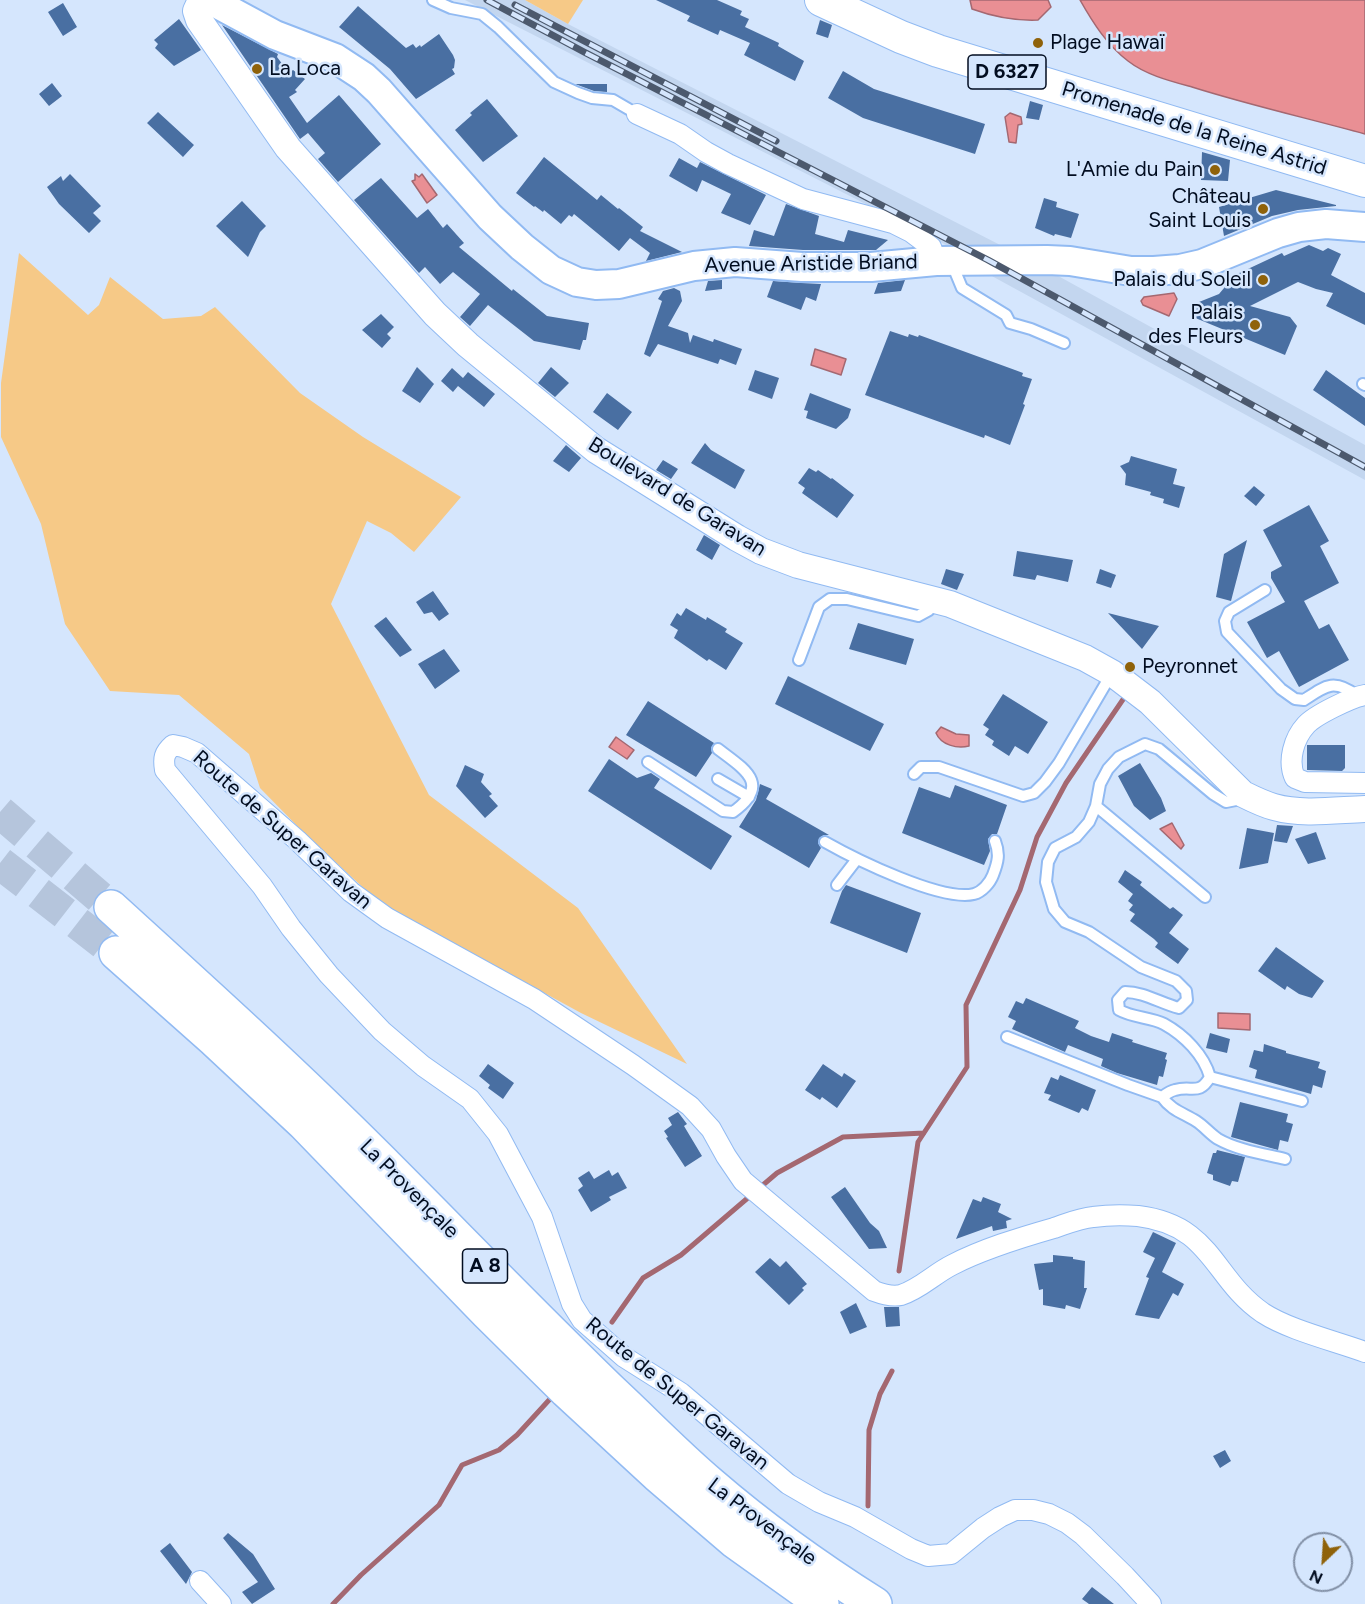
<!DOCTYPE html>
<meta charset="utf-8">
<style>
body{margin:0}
#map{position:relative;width:1365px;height:1604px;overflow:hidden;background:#d5e6fd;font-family:Figtree,sans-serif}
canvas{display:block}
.north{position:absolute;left:1293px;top:1532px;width:60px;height:60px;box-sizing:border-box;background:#d5e6fd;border:2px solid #818fa5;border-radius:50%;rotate:205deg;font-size:16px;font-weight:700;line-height:24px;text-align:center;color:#020d20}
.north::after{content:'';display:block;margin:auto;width:21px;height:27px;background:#8f620a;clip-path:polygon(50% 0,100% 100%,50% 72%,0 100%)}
</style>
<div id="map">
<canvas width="1365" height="1604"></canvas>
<div class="north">N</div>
</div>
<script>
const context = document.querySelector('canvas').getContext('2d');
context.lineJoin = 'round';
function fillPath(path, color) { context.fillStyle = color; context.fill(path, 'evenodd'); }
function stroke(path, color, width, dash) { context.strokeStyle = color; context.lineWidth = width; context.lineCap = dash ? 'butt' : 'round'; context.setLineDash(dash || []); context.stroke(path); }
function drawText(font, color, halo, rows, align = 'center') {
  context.font = font + ' Figtree,sans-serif'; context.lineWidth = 5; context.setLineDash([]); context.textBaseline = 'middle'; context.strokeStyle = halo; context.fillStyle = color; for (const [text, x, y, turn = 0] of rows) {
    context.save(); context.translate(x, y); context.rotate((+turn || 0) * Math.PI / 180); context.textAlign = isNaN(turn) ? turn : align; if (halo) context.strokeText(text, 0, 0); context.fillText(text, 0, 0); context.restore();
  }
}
const built = new Path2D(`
 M465 0H525L568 24 1008 249 952 248Z
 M1051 272 1365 445V480L990 275Z`);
const green = new Path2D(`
 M525 0H583L568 24Z
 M19 253 88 315 99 305 110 277 163 319 201 316 215 307 300 393 363 437 461 497 414 552 391 533 367 521 331 604 429 795 578 908 687 1064 581 1013 381 904 306 835 260 788 249 754 179 695 110 691 65 624 41 524 1 437V383Z`);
const water = new Path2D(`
 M970 0H1048L1051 7 1038 20C1014 21 994 17 972 9Z
 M1080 0H1365V134C1307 118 1249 105 1192 87 1170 81 1146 75 1128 61 1107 45 1093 23 1080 0Z
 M1010 113 1021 117 1022 124 1018 125 1016 143 1009 142 1005 117Z
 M415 174 419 177 422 174 437 195 427 203 412 181 415 180Z
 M1174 293 1177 299 1169 316 1143 305 1141 301 1144 297Z
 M815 349 846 359 841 375 811 365Z
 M941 727 956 734 969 735V746C957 749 941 745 936 733Z
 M616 737 634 750 627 759 609 747Z
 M1172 823 1184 845 1181 849 1160 829Z
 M1218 1013 1250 1014V1030L1218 1028Z`);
const stream = new Path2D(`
 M899 1271 918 1142 967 1067 966 1005 1020 890 1037 837 1066 783 1124 698
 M612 1322 643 1278 681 1255 777 1173 843 1137 924 1133
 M868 1506 869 1430 880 1394 892 1371
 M333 1604 361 1575 439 1505 462 1465 499 1450 517 1435 550 1399`);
const building = new Path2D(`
 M656 0H717L742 11 740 15 749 19 745 27 779 43 778 46 804 61 795 81 744 55 750 43 720 30 718 35 687 21 690 16Z
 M63 3 77 27 63 36 48 12Z
 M358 6 406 48 413 44 416 48 420 45 421 47 439 34 453 55 455 60 454 68 452 69 455 74 416 99 390 69 339 27Z
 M179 19 201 50 174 66 155 48 158 44 154 40Z
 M820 20 832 25 828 38 816 34Z
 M222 25 278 54 277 57 289 73 293 70 305 79 295 90 297 92 289 97 307 123 339 95 381 144 338 182 318 159 325 153 308 133 300 139Z
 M843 71 874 89 985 124 975 154 863 118 828 98Z
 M52 83 62 96 49 106 39 94Z
 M575 84H607V92L594 91Z
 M487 99 518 136 483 162 455 130 472 115 470 113Z
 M1030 101 1043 105 1039 120 1026 118Z
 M158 112 194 145 183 157 147 123Z
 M1202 152 1230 160 1228 181 1201 180Z
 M544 157 597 200 601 195 618 209 619 208 643 227 640 231 682 252 646 261 650 253 630 238 619 251 574 214 572 217 569 215 561 224 544 210 543 212 535 206 534 207 516 193Z
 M679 158 697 168 700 162 766 195 750 225 721 213 731 194 702 180 697 192 669 176Z
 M70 174 101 206 93 213 101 221 89 233 59 204 47 187 61 176 63 181Z
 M381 178 417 218 428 209 443 228 447 224 464 243 459 247 512 291 513 289 547 316 589 323 586 340H583L580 350 534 341 488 305 470 326 460 317 480 294 453 272 440 284 425 267 419 273 354 200Z
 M1276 190 1336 205V206L1298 210 1272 216 1224 236 1219 207Z
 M1044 198 1057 202 1056 207 1079 214 1071 238 1055 234 1054 236 1035 228Z
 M242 201 266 226 260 232 248 257 216 226Z
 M786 204 819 216 815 234 844 242 848 230 888 240 876 250H803L749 246 754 230 774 236Z
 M1309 245 1323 251 1328 248 1341 254 1331 275 1365 293V325L1326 306 1333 293 1316 289 1298 282 1250 306 1290 317 1297 326 1285 355 1193 317 1199 302 1219 294 1235 275 1282 253 1284 256Z
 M722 280V289L705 291 708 281Z
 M905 280 901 291 874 294 878 283Z
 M773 281 801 283 821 284 816 301 806 297 801 310 767 297Z
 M674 288 680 291 682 301 668 326 688 333 690 343 693 335 713 342 714 339 742 349 736 365 720 359 718 364 658 344 650 357 644 354 662 301 658 299 663 291Z
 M381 314 394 327 387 334 391 338 382 348 362 330Z
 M890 331 908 337 909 334 918 337 919 335 1015 370 1023 373 1022 376 1032 379 1023 404 1025 405 1010 445 985 435 984 438 865 395Z
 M417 367 434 384 420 403 402 391Z
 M551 367 569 383 555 397 538 383Z
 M452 368 463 378 468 372 495 394 484 407 458 386 453 392 441 381Z
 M755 370 779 378 772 399 748 390Z
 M1326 370 1365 398V426L1313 390Z
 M607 393 632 412 618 430 593 412Z
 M810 393 851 409 848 418 836 429 806 418 808 411 804 410Z
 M705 443 711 450 745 470 735 489 691 463Z
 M566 445 581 458 569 472 553 461Z
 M1131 456 1177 469 1173 484 1185 487 1179 508 1163 503 1164 499 1150 495 1151 492 1125 485 1126 474 1120 466 1129 462Z
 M663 460 678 469 671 479 656 470Z
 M809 468 816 472 818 470 831 479 832 478 854 495 837 518 802 493 805 488 798 483Z
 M1254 486 1265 495 1256 506 1244 496Z
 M1309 505 1329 541 1320 546 1339 583 1304 601 1319 629 1329 624 1349 660 1299 687 1279 651 1267 658 1247 622 1285 602 1271 578V572L1282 566 1263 530Z
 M704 535 720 545 712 560 696 550Z
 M1247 540 1231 601 1216 597 1224 554Z
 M1017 551 1073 560 1068 582 1037 575 1035 580 1013 576Z
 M946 569 964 574 957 590 941 584Z
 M1100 569 1116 575 1111 588 1096 583Z
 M433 591 449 614 439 621 432 612 424 614 416 602Z
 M686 608 706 620 707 617 727 629 725 632 743 643 726 670 709 659 707 661 674 638 678 630 670 625 677 613 681 616Z
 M1108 613 1159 626 1142 649Z
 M386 617 412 650 400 657 374 626Z
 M858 623 914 639 906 665 849 649Z
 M444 649 460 671 435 689 418 664Z
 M788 676 884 724 870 751 775 704Z
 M1003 694 1048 722 1028 754 1015 746 1009 756 992 745 994 741 985 735 989 729 983 725Z
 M648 701 714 743 711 748 712 753 696 777 626 735Z
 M1307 745H1345V768L1342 771 1307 770Z
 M609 759 637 778 651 773 660 779 654 788 732 836 711 870 588 791Z
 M1140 763 1161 798 1166 811 1150 820 1134 806 1118 776Z
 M465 765 484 774 481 782 492 794 489 796 498 806 485 818 456 786Z
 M760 784 772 789 766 799 829 835H824L819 838 818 843 821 848 809 868 739 827 756 800Z
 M955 785 1007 805 997 834H992L988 839 990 851 984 865 902 833 919 787 950 798Z
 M1277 825 1293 826 1287 843 1274 841Z
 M1247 828 1274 833 1268 863 1239 869Z
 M1316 832 1326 859 1308 864 1295 839Z
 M1125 870 1142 882 1140 885 1170 909 1173 907 1183 915 1169 933 1189 949 1178 964 1155 947 1158 943 1154 939 1130 921 1135 914 1129 910 1133 905 1128 901 1133 894 1118 882Z
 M846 885 921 913 907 953 830 923 842 891Z
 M1276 947 1324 981 1312 998 1299 994 1287 986 1285 990 1258 971Z
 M1026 998 1079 1021 1075 1028 1091 1036 1109 1042 1112 1033 1133 1040 1132 1042 1167 1053 1165 1059 1167 1060 1163 1077 1159 1076 1157 1085 1117 1073 1101 1066 1103 1059 1068 1045 1065 1052 1012 1029 1016 1021 1008 1017 1016 1001 1023 1004Z
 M1210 1033 1230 1039 1227 1053 1206 1048Z
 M1264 1044 1286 1051V1053L1320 1062 1318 1068 1326 1071 1322 1088 1313 1085 1311 1094 1255 1078 1257 1070 1249 1067 1254 1050 1263 1052Z
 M488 1064 514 1083 503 1099 488 1088 490 1085 479 1076Z
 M823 1064 842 1077 844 1073 856 1081 837 1108 822 1097 820 1100 805 1090Z
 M1060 1075 1096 1090 1088 1111 1082 1108 1079 1113 1048 1100 1051 1095 1044 1093 1051 1077 1058 1080Z
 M1240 1102 1288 1114 1286 1122 1293 1124 1288 1142 1280 1140 1278 1150 1231 1137Z
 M678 1112 687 1124 684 1126 702 1156 685 1167 666 1138 668 1137 664 1131 672 1125 668 1118Z
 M1217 1150 1245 1157 1238 1182 1232 1181 1230 1186 1213 1180V1175L1207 1173 1213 1153H1216Z
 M609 1170 612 1176 618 1172 627 1188 609 1197 611 1200 591 1212 578 1190 583 1186 578 1178 589 1171 594 1179Z
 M845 1187 870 1223 879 1231 887 1248 869 1249 831 1197Z
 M983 1197 1001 1204 998 1212 1012 1219 1006 1221 1007 1228 993 1231 992 1226 956 1239 973 1199 981 1202Z
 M1153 1232 1176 1243 1162 1272 1184 1284 1178 1296 1173 1293 1159 1319 1135 1315 1149 1278 1146 1277 1155 1258 1143 1252Z
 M1053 1255 1073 1257V1259L1085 1261 1084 1288H1087L1080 1309 1066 1305 1065 1309 1043 1305V1289L1039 1290 1034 1264 1053 1262Z
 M770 1258 780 1267 786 1261 807 1284 802 1288 804 1290 789 1305 755 1272Z
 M856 1303 867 1327 850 1334 840 1312Z
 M884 1307H899L900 1326 886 1327Z
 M1225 1450 1231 1461 1220 1468 1213 1456Z
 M228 1533 253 1554 275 1589 252 1604 242 1592 258 1582 223 1538Z
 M170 1543 192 1572 186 1584 160 1551Z
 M1092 1587 1114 1604H1089L1082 1599Z`);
const motorwayTunnel = new Path2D(`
 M0 812 111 907
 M0 863 116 953`);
const service = new Path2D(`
 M433 0 451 8 482 14 498 27 554 82 578 93 592 98 613 100 637 114
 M952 264 962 288 1006 315 1010 323 1031 329 1064 343
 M1363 384 1365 385
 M1265 590 1229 612 1225 621 1227 632 1281 689 1295 699 1304 700C1325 686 1334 678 1357 696
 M799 660 819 607 830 599H847L918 616 929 610 933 601
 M648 762 723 811 733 812C772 784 744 769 718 749
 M914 774 921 767H939L1023 796 1034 793 1045 782 1059 763 1112 673
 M718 779 749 797
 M1096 806 1205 897
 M825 842C855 859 942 902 974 894 982 892 990 883 993 875 998 862 1000 854 995 841
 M837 885 857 859
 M1007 1037 1128 1085 1162 1097C1166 1094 1170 1091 1175 1090 1192 1085 1199 1096 1210 1077 1204 1055 1184 1035 1164 1024 1151 1017 1133 1018 1119 1010L1118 1000 1125 992C1144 992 1160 1003 1179 1008L1187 1000 1186 991 1176 981 1141 967 1089 932 1065 922 1054 909 1046 882 1048 862 1055 848 1076 837 1089 822 1096 806 1100 784 1108 769 1119 757 1145 744 1159 749 1213 794 1226 802 1236 800 1243 794
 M1210 1077 1302 1101
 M1162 1097C1171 1110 1183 1113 1196 1121 1204 1126 1210 1134 1218 1139 1237 1150 1264 1154 1285 1159`);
const minor = new Path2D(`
 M637 114 680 134 706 152 728 164 803 199 893 223 911 232 931 247 936 261
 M1365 695C1352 697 1315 715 1306 725 1294 738 1287 761 1295 778L1305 782 1365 783
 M200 1581 221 1604
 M1151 1604 1125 1576 1083 1535 1067 1523 1049 1514 1033 1510H1015L1000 1517 983 1528 951 1554 928 1556 911 1549 855 1517 819 1502 788 1484 681 1393 624 1357 582 1320 572 1304 542 1217 498 1134 470 1099 423 1066 382 1031 329 975 291 928 262 886 165 770C163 758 164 753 173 745L183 747 197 753 297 840 351 892 387 918 534 999 633 1065 690 1106 711 1129 726 1156 743 1181 874 1291C882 1294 892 1297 901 1295 920 1289 934 1274 952 1265 983 1249 1019 1238 1054 1228 1066 1224 1080 1218 1093 1217 1108 1215 1124 1215 1138 1216 1213 1225 1212 1278 1263 1313 1289 1330 1335 1341 1365 1352`);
const tertiary = new Path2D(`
 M201 0 196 11 199 20 288 148 435 314 468 345 596 450 737 538 761 551 798 565 950 604 1085 658 1112 673 1150 702 1243 794C1253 799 1263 804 1274 807 1302 815 1336 810 1365 809`);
const secondary = new Path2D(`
 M210 0 275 35 335 58 364 77 379 91 490 217 522 247 551 270 577 282 596 285 619 284 694 266 735 262 802 267H871L936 261 1047 260 1070 261 1131 271H1154L1180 269 1202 264 1278 233 1299 227 1326 224 1365 227`);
const primary = new Path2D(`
 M821 0 901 37 938 51 1365 181`);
const motorway = new Path2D(`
 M111 907C201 989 291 1070 377 1156 457 1236 535 1317 616 1395 648 1425 678 1456 711 1484 762 1528 818 1568 875 1604
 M116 953 214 1040 304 1124 487 1313 566 1391 657 1475 734 1541 822 1604`);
const rail = new Path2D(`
 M487 0 584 52 988 260 1365 467
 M515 5 776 141`);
const markers = [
 [1038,43,6,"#8f620a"],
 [257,69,6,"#8f620a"],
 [1215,170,6,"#8f620a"],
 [1263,209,6,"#8f620a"],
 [1263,280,6,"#8f620a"],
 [1255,325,6,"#8f620a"],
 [1130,667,6,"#8f620a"]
];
const shields = [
 [1007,72,78],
 [485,1266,45]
];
const shieldNames = [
 ["D 6327",1007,72],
 ["A 8",485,1266]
];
const poiNames = [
 ["Plage Hawaï",1050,43,"left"],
 ["La Loca",269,69,"left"],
 ["L'Amie du Pain",1203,170],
 ["Château",1251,197],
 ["Saint Louis",1251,221],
 ["Palais du Soleil",1251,280],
 ["Palais",1243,313],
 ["des Fleurs",1243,337],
 ["Peyronnet",1142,667,"left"]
];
const streetNames = [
 ["Promenade de la Reine Astrid",1194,129,17],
 ["Avenue Aristide Briand",811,264,-1],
 ["Boulevard de Garavan",677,497,32],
 ["Route de Super Garavan",282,830,41],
 ["La Provençale",409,1189,45],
 ["Route de Super Garavan",677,1394,39],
 ["La Provençale",762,1522,37]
];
fillPath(built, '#c3d6ef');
fillPath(green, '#f6c987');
fillPath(water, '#e98f94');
stroke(water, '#a46871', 1.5);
stroke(stream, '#a46871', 5);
fillPath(building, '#496fa2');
stroke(motorwayTunnel, '#b5c5dc', 33, [33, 16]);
stroke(service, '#91baf2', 14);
stroke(minor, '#91baf2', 22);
stroke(tertiary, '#91baf2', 28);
stroke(secondary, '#91baf2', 32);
stroke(primary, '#91baf2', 34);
stroke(motorway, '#91baf2', 36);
stroke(service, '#fff', 10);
stroke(minor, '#fff', 20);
stroke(tertiary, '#fff', 26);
stroke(secondary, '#fff', 28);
stroke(primary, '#fff', 32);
stroke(motorway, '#fff', 33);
stroke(rail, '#4c596d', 7);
stroke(rail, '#d5e6fd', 4.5, [14]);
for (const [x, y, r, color] of markers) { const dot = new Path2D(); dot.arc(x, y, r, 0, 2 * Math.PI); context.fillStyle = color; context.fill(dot); stroke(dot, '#d5e6fd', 2); }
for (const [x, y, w] of shields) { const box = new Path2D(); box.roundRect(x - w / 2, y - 17, w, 34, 4.5); context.fillStyle = '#d5e6fd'; context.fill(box); stroke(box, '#020d20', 1.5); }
drawText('bold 20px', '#020d20', null, shieldNames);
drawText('21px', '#020d20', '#d5e6fd', poiNames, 'right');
drawText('21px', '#020d20', '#d5e6fd', streetNames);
</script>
